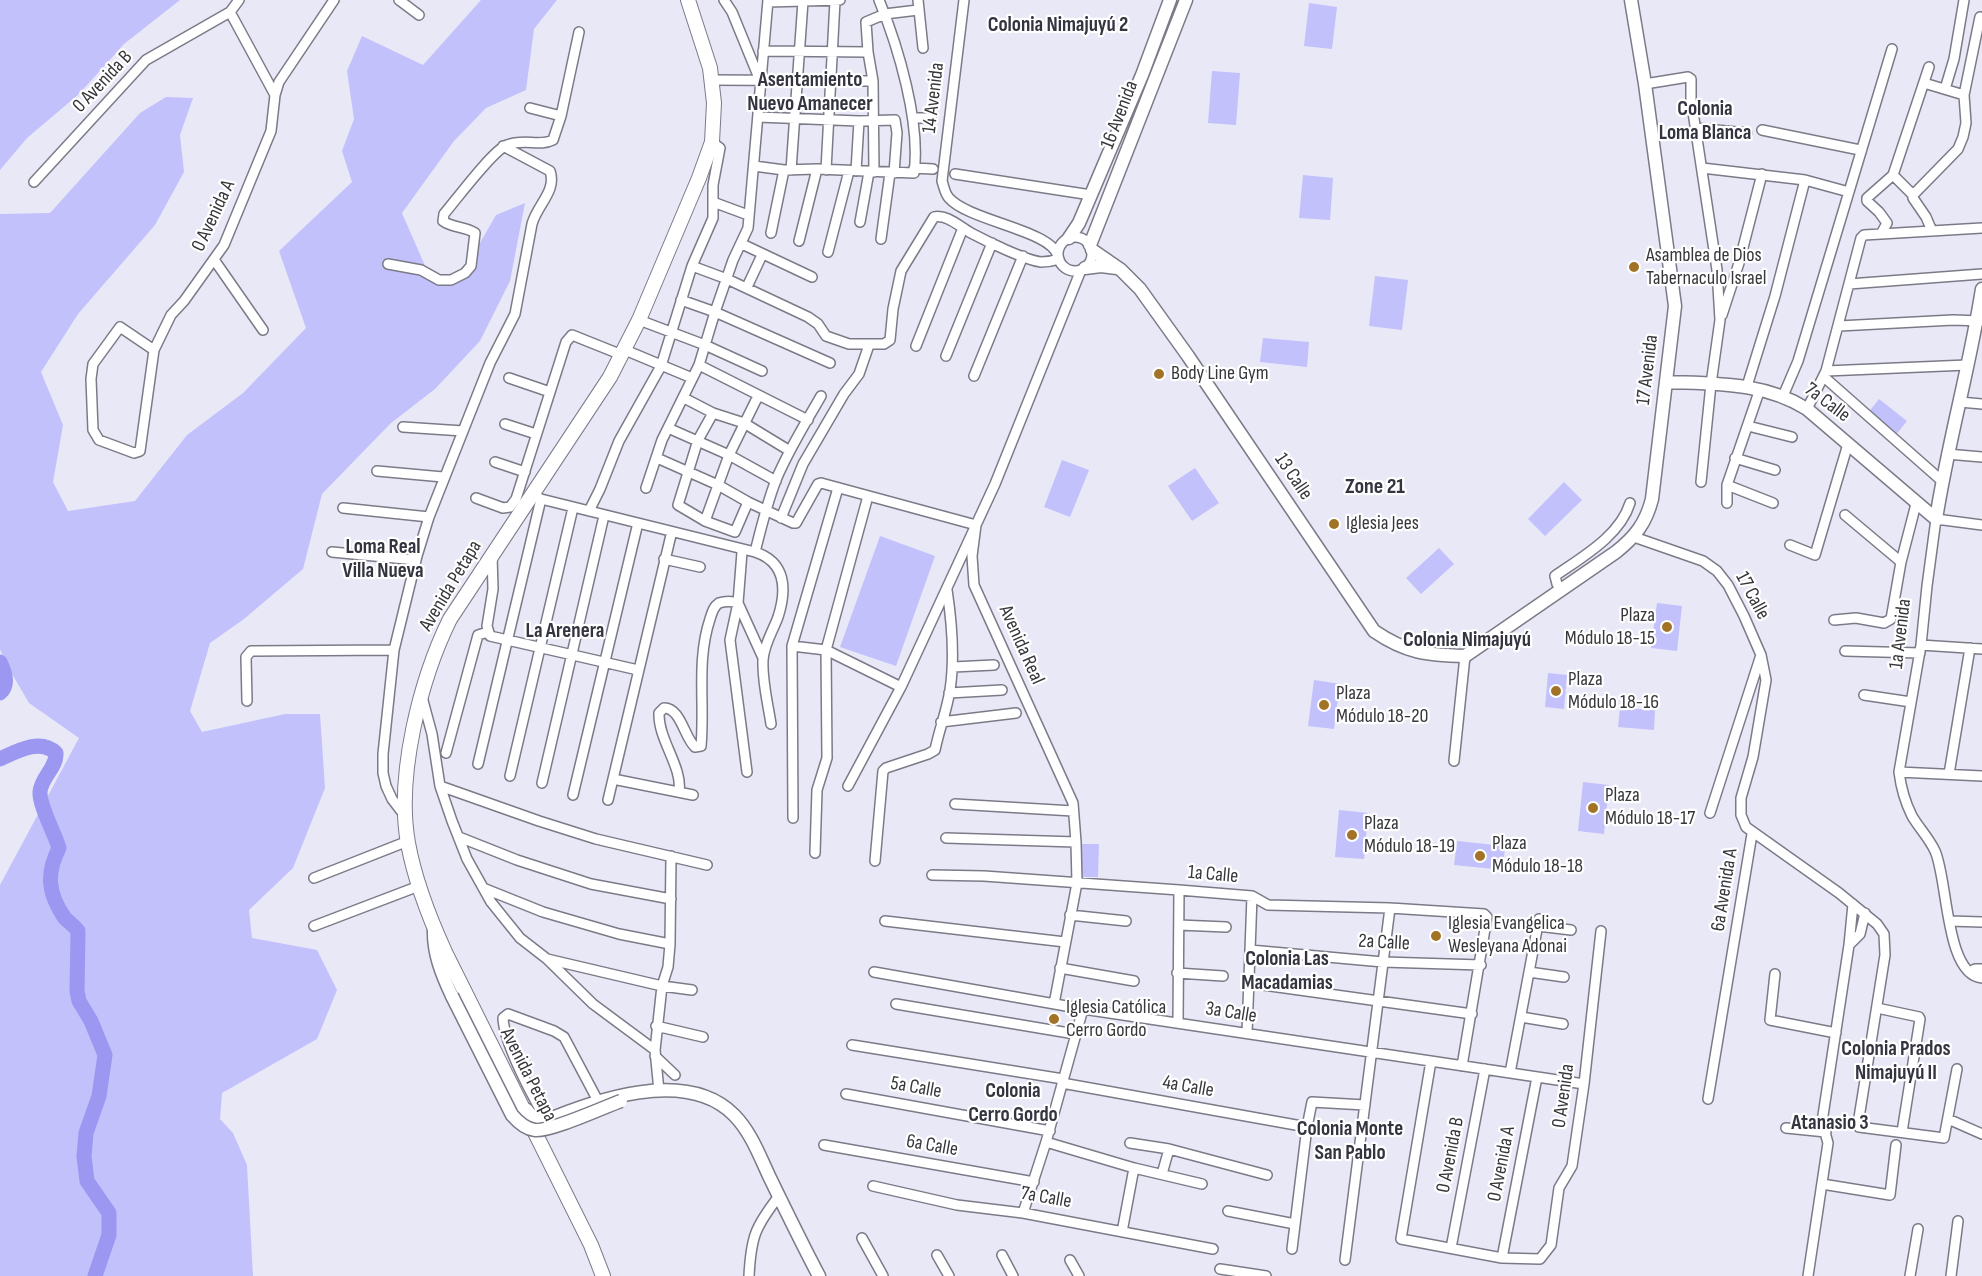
<!DOCTYPE html>
<meta charset="utf-8">
<style>
body{margin:0}
canvas{display:block;background:#e8e8f7}
</style>
<canvas width="1982" height="1276"></canvas>
<script>
const context = document.querySelector('canvas').getContext('2d');
context.lineJoin = 'round';
function fillPath(path, color) { context.fillStyle = color; context.fill(path, 'evenodd'); }
function stroke(path, color, width, dash) { context.strokeStyle = color; context.lineWidth = width; context.lineCap = dash ? 'butt' : 'round'; context.setLineDash(dash || []); context.stroke(path); }
function drawText(font, color, halo, rows, align = 'center') {
  context.font = font + ' "Sofia Sans Condensed",sans-serif'; context.lineWidth = 4.5; context.setLineDash([]); context.textBaseline = 'middle'; context.strokeStyle = halo; context.fillStyle = color; for (const [text, x, y, turn = 0] of rows) {
    context.save(); context.translate(x, y); context.rotate((+turn || 0) * Math.PI / 180); context.textAlign = isNaN(turn) ? turn : align; if (halo) context.strokeText(text, 0, 0); context.fillText(text, 0, 0); context.restore();
  }
}
const green = new Path2D(`
 M0 0H180L124 44 79 94 27 138 0 170Z
 M481 0H557L534 29 526 90 486 108 454 141 402 213 429 275 460 278 496 215 525 203 510 281 480 341 435 389 391 423 322 494 303 569 244 619 210 643 190 711 202 732 285 714H320L325 788 293 868 249 910 252 938 317 950 337 990 317 1039 222 1093 220 1119 233 1133 247 1165 253 1276H0V885L79 738 29 703 5 662 0 649V214L50 213 140 113 166 97 193 98 180 135 184 172 155 225 78 314 41 372 63 425 53 482 68 511 135 501 187 435 243 393 306 328 279 251 352 182 342 151 354 119 347 71 362 36 423 65Z
 M1309 3 1337 7 1332 49 1304 46Z
 M1212 71 1240 73 1236 125 1208 123Z
 M1303 175 1333 178 1330 220 1299 218Z
 M1375 276 1408 280 1402 330 1369 326Z
 M1263 338 1309 342 1307 367 1260 362Z
 M1879 399 1907 421 1895 436 1867 414Z
 M1062 460 1089 470 1070 517 1044 507Z
 M1195 468 1219 503 1192 521 1168 486Z
 M1564 482 1582 500 1545 536 1528 519Z
 M880 536 935 556 896 666 840 647Z
 M1439 548 1454 564 1421 594 1406 578Z
 M1657 603 1682 606 1677 651 1651 648Z
 M1548 673 1567 675 1564 709 1545 707Z
 M1314 680 1340 684 1334 729 1308 726Z
 M1620 708 1655 710 1654 730 1618 727Z
 M1583 782 1609 785 1604 834 1578 831Z
 M1339 810 1368 813 1364 859 1335 857Z
 M1457 841 1505 846 1503 870 1454 865Z
 M1080 844H1099L1098 877H1080Z`);
const river = new Path2D(`
 M0 662C5 672 9 685 0 693
 M0 759C17 751 40 738 56 753 57 768 41 777 40 792 39 805 55 834 59 848 46 874 48 893 64 917 68 922 74 925 78 931L77 991 79 1001 91 1021 105 1055 99 1096 86 1133 84 1156 87 1181 109 1213V1235L95 1276`);
const street = new Path2D(`
 M399 0 419 15
 M724 0 732 12 759 78
 M918 0 923 48
 M964 0 942 181C944 187 945 194 949 198 969 221 1051 230 1058 256
 M768 2 840 0
 M230 12 275 95
 M763 51 868 52
 M712 80 873 81
 M1924 83 1964 95
 M1645 84 1688 77 1691 79V99L1717 270 1720 320 1711 384 1701 482
 M1945 89 1954 59 1964 0
 M530 108 561 116
 M758 117 859 121 895 120 897 133 894 173
 M913 118H931
 M1695 128 1747 133
 M1762 130 1860 150
 M754 166 784 170 817 169 914 173C921 123 898 46 879 0
 M914 168 933 169
 M1702 168 1805 180 1849 192
 M791 170 803 1
 M826 170 835 1
 M856 171 859 121
 M874 172 873 81 868 52 866 22 885 14 918 10
 M955 174 1091 195
 M34 182 146 60 230 12 239 0
 M1913 195 1893 175 1929 67
 M713 202 748 215
 M860 222 869 172
 M1932 231 1926 217 1913 198V195L1958 149 1963 137 1966 123 1964 95 1980 17
 M771 233 784 170
 M1881 234 1887 223 1879 212 1867 201V198L1893 175
 M1058 254a17 17 0 1 1 34 0a17 17 0 1 1-34 0Z
 M881 239 890 173
 M799 241 817 169
 M742 244 812 277
 M828 252 849 171
 M215 261 263 330
 M388 264 421 270 439 280H451L465 273 471 266 475 233C465 226 452 228 443 221L444 214C456 200 493 150 507 145 525 138 539 147 553 140L561 116 579 32
 M692 266 727 279 808 317 818 324 826 336 849 344H884L890 340 893 309 901 271 934 217C947 214 960 227 971 233 986 241 1025 260 1041 262 1047 262 1053 261 1059 259
 M1849 284 1982 274
 M747 287 762 255
 M681 300 715 312 830 363
 M1722 315 1739 263 1762 174
 M639 320 705 345 762 371
 M1839 326 1953 320 1981 321
 M916 346 963 228
 M154 350 120 327 93 364 91 379 93 430 99 440 134 453 140 451 154 350 171 315 184 301 224 245 271 131 275 95 279 82 334 0
 M625 350 692 378
 M946 356 992 243
 M699 365 808 420
 M1826 371 1967 365
 M974 376 1023 256
 M1824 377 1942 481
 M509 378 550 392
 M1747 386 1775 296 1805 180
 M1783 396 1798 361 1892 49
 M684 398 713 413 744 423 790 451
 M1960 402 1982 404
 M1807 409 1826 371 1861 238 1864 235 1982 228
 M713 413 698 440 678 505 705 521 735 532 748 502
 M505 424 536 434
 M1748 426 1792 437
 M403 427 463 431
 M668 428 729 455 776 481
 M1947 454 1982 457
 M657 458 718 485 748 502 793 523H796L818 484 821 483 976 525 901 687 848 786
 M1735 458 1775 470
 M495 462 525 472
 M377 471 443 477
 M1727 485 1773 503
 M646 488 662 440 699 365 715 312 733 260 748 228 768 0
 M533 495 541 499 755 552C786 562 787 589 778 617 773 631 764 644 763 660 762 681 768 704 771 724
 M476 498 503 508 510 507 516 499 566 342 572 335 622 355
 M1727 503V485L1760 389
 M343 508 429 517
 M589 511 600 489 619 441 661 366 692 266 713 218V185L720 148 712 142
 M1845 515 1901 562
 M781 518 803 464 844 394 859 374 869 345
 M705 521 729 455 758 396
 M1982 525 1936 519 1927 586 1921 645 1899 772C1901 788 1905 802 1912 816 1919 828 1929 838 1935 851 1948 879 1945 975 1982 978
 M1634 537 1703 561 1717 571 1728 585 1744 616 1761 655 1766 680 1753 757 1741 798V815L1746 827 1839 893 1877 924 1884 934 1885 955 1858 1124 1859 1127 1944 1138 1957 1069
 M1790 545 1815 555 1848 444
 M332 552 416 560
 M742 552 738 603 730 640 747 772
 M755 552C761 528 767 503 776 480 788 451 805 424 821 396
 M492 555 493 589 487 626 490 636 638 670
 M664 559 700 567
 M1561 589 1557 584 1555 576C1582 557 1620 536 1630 503
 M1834 620 1856 618 1884 623 1891 619 1901 562 1916 504
 M1921 645 1982 649
 M792 646 826 650 901 687
 M1845 651 1920 653
 M953 667 994 665
 M949 693 1002 690
 M1864 695 1911 702
 M422 697 432 734 440 786 452 821 467 859 491 902 520 938 547 959 593 1004 655 1050
 M247 701 246 657 251 651 394 650
 M941 722 1016 713
 M446 753 478 635 488 632
 M1454 761 1465 656
 M478 764 540 503
 M1899 772 1982 776
 M1949 774 1970 648
 M510 776 572 512
 M613 779 693 795
 M542 783 603 520
 M440 786 539 821 596 839 707 865
 M679 792C683 767 658 740 659 713L664 708C681 708 684 737 695 747L701 746C705 703 696 661 710 619 712 613 713 607 719 603 725 601 732 601 738 603L763 658
 M573 795 637 527
 M608 800 671 535
 M955 804 1073 811
 M1710 813 1760 658
 M405 816 392 799 386 786 383 773V754L394 650 417 556 429 517 490 363 515 314 532 224C537 205 557 191 550 171L503 146
 M793 818 792 646 838 488
 M459 837 517 860 591 884 671 899
 M946 838 1076 842
 M815 853 817 790 827 758 826 650 868 496
 M875 861 883 771 886 768 928 754 935 750C939 730 947 710 950 690 955 657 952 623 947 590
 M932 875 984 876 1179 890 1252 896 1268 905 1390 908 1484 914 1487 917 1462 1066
 M314 878 408 841
 M483 888 543 912 619 934 670 944
 M1070 915 1126 921
 M885 921 1065 942
 M1949 921 1982 922
 M1179 925 1226 927
 M314 926 419 886
 M1538 926 1571 930
 M1849 945 1860 934 1865 913
 M1250 950 1383 962 1481 965
 M547 959 662 986 692 990
 M1060 968 1134 981
 M874 972 1083 1009 1584 1084
 M1529 972 1564 977
 M1969 972 1975 969H1982
 M1177 973 1223 976
 M1775 974 1770 1020 1836 1033
 M1249 983 1472 1014
 M896 1004 1075 1034
 M1054 1004 1077 883 1076 842 1073 803 974 585 972 556 976 525 995 484 1081 270
 M1877 1008 1919 1017 1920 1019 1902 1132
 M1521 1017 1563 1024
 M1178 1023 1179 890
 M656 1026 703 1037
 M1247 1033 1252 896
 M852 1045 1063 1079
 M655 1056 675 1075
 M1431 1061 1401 1239 1502 1258 1540 1259 1551 1245 1559 1188 1572 1166 1584 1084 1601 931
 M1510 1073 1539 919
 M1062 1083 1307 1127
 M659 1091 655 1050 662 986 668 967 670 944 671 856
 M846 1094 1050 1131
 M1708 1099 1752 834
 M1948 1119 1982 1134
 M546 1120C533 1097 504 1043 503 1018L508 1014 554 1031 564 1037 598 1101
 M1786 1128 1826 1132
 M1046 1142 1134 1168 1202 1184
 M1130 1143 1169 1149 1267 1175
 M824 1145 1034 1182
 M1162 1174 1169 1149
 M1822 1184 1890 1195 1896 1145
 M873 1186 957 1205 1023 1213 1213 1249
 M1228 1211 1295 1224
 M1023 1213 1046 1142 1083 1009
 M1122 1232 1134 1168
 M862 1238 883 1276
 M1451 1248 1485 1069
 M1292 1249 1307 1127 1312 1102 1365 1105
 M937 1255 949 1276
 M1002 1255 1013 1276
 M1502 1258 1537 1077
 M1070 1260 1079 1276
 M1345 1260 1390 908
 M1220 1269 1266 1276
 M749 1276C751 1237 755 1227 779 1196
 M1808 1276 1828 1143 1822 1122 1849 945 1853 904
 M1910 1276 1918 1229
 M1951 1276 1958 1221`);
const secondary = new Path2D(`
 M1069 238 1079 223 1142 75 1170 0
 M1090 245 1186 0
 M1092 250 1121 270 1140 289 1188 356 1374 631C1406 653 1427 655 1465 656L1616 552C1635 537 1646 523 1652 499L1675 306 1645 84 1631 0
 M1085 268 1101 266 1117 268
 M1667 382C1715 384 1764 382 1807 409L1936 519C1948 442 1970 366 1982 289
 M434 929C433 953 442 975 452 996
 M527 1110 535 1121 540 1123C594 1100 686 1067 734 1115 751 1132 760 1157 770 1178 786 1211 802 1244 819 1276`);
const primary = new Path2D(`
 M603 1276 591 1245 445 952C429 917 415 882 408 843 396 776 420 680 450 619L610 377 639 320 699 178 712 142 714 103 710 68 688 0`);
const secondaryBridge = new Path2D(`
 M452 996 512 1115C518 1122 525 1129 535 1130 550 1132 604 1107 621 1101`);
const markers = [
 [1634,267,6,"#a27326"],
 [1159,374,6,"#a27326"],
 [1334,524,6,"#a27326"],
 [1667,627,6,"#a27326"],
 [1556,691,6,"#a27326"],
 [1324,705,6,"#a27326"],
 [1593,808,6,"#a27326"],
 [1352,835,6,"#a27326"],
 [1480,856,6,"#a27326"],
 [1436,936,6,"#a27326"],
 [1054,1019,6,"#a27326"]
];
const streetNames = [
 ["0 Avenida B",103,82,-47],
 ["14 Avenida",934,98,-83],
 ["16 Avenida",1120,115,-69],
 ["0 Avenida A",214,216,-65],
 ["17 Avenida",1648,370,-83],
 ["7a Calle",1827,403,37],
 ["13 Calle",1293,477,56],
 ["Avenida Petapa",451,586,-59],
 ["17 Calle",1752,596,62],
 ["1a Avenida",1901,634,-83],
 ["Avenida Real",1021,645,66],
 ["1a Calle",1213,875,5],
 ["6a Avenida A",1725,890,-81],
 ["2a Calle",1384,943,3],
 ["3a Calle",1231,1013,9],
 ["Avenida Petapa",528,1075,63],
 ["4a Calle",1188,1087,10],
 ["5a Calle",916,1088,10],
 ["0 Avenida",1564,1096,-82],
 ["6a Calle",932,1146,10],
 ["0 Avenida B",1451,1155,-79],
 ["0 Avenida A",1502,1164,-79],
 ["7a Calle",1046,1198,10]
];
const poiNames = [
 ["Asamblea de Dios",1646,256],
 ["Tabernaculo Israel",1646,279],
 ["Body Line Gym",1171,374],
 ["Iglesia Jees",1346,524],
 ["Plaza",1655,616,"right"],
 ["Módulo 18-15",1655,639,"right"],
 ["Plaza",1568,680],
 ["Módulo 18-16",1568,703],
 ["Plaza",1336,694],
 ["Módulo 18-20",1336,717],
 ["Plaza",1605,796],
 ["Módulo 18-17",1605,819],
 ["Plaza",1364,824],
 ["Módulo 18-19",1364,847],
 ["Plaza",1492,844],
 ["Módulo 18-18",1492,867],
 ["Iglesia Evangelica",1448,924],
 ["Wesleyana Adonai",1448,947],
 ["Iglesia Católica",1066,1008],
 ["Cerro Gordo",1066,1031]
];
const neighbourhoodNames = [
 ["Colonia Nimajuyú 2",1058,26],
 ["Asentamiento",810,81],
 ["Nuevo Amanecer",810,105],
 ["Colonia",1705,110],
 ["Loma Blanca",1705,134],
 ["Loma Real",383,548],
 ["Villa Nueva",383,572],
 ["La Arenera",565,632],
 ["Colonia Nimajuyú",1467,641],
 ["Colonia Las",1287,960],
 ["Macadamias",1287,984],
 ["Colonia Prados",1896,1050],
 ["Nimajuyú II",1896,1074],
 ["Colonia",1013,1092],
 ["Cerro Gordo",1013,1116],
 ["Atanasio 3",1830,1124],
 ["Colonia Monte",1350,1130],
 ["San Pablo",1350,1154]
];
const quarterNames = [
 ["Zone 21",1375,487]
];
fillPath(green, '#c2c1fc');
stroke(river, '#9c97f1', 15);
stroke(street, '#7b7b88', 12);
stroke(secondary, '#7b7b88', 15);
stroke(primary, '#7b7b88', 16);
stroke(street, '#fff', 9);
stroke(secondary, '#fff', 12);
stroke(primary, '#fff', 14);
stroke(secondaryBridge, '#7b7b88', 15, []);
stroke(secondaryBridge, '#fff', 12);
for (const [x, y, r, color] of markers) { const dot = new Path2D(); dot.arc(x, y, r, 0, 2 * Math.PI); context.fillStyle = color; context.fill(dot); stroke(dot, '#fff', 2); }
drawText('20px', '#36363b', '#fff', streetNames);
drawText('20px', '#36363b', '#fff', poiNames, 'left');
drawText('bold 21px', '#33343f', '#fff', neighbourhoodNames);
drawText('bold 22px', '#33343f', '#fff', quarterNames);
</script>
